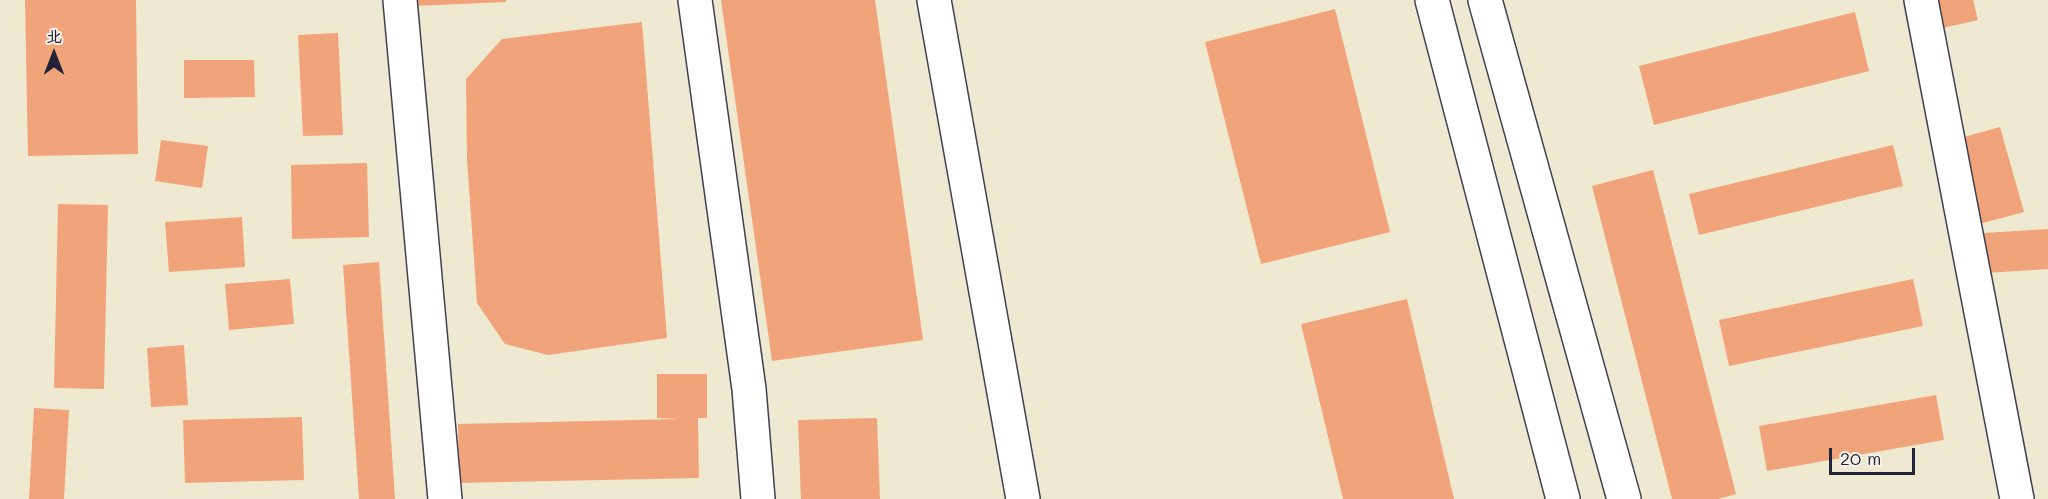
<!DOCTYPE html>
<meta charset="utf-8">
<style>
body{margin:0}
#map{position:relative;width:2048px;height:499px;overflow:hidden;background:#f0e9d2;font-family:Mali,"LXGW WenKai TC",sans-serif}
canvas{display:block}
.north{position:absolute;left:24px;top:24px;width:60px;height:60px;-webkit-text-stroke:4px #f7f3e8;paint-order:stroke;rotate:0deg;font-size:16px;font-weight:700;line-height:24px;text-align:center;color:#22223b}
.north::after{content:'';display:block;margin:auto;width:21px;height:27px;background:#22223b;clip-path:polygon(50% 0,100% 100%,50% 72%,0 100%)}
.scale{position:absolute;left:1829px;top:448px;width:86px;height:27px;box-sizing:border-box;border:3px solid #22223b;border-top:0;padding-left:8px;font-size:18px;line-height:21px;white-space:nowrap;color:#22223b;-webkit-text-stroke:4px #f7f3e8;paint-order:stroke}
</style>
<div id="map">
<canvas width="2048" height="499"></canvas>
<div class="north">北</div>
<div class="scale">20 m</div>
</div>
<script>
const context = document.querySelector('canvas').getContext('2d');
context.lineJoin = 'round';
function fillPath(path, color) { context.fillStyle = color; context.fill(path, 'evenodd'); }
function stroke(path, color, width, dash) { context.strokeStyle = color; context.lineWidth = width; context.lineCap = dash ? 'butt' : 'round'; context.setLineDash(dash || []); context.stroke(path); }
const building = new Path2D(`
 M25 0H136L138 154 28 156Z
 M414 0H506V2L414 6Z
 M721 0H875L923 340 772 361Z
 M1928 0H1973L1978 20 1934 30Z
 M1335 9 1390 232 1261 264 1205 42Z
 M1855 12 1869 71 1654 125 1639 66Z
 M642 22 667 338 548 355 505 344 477 303 467 159 466 79 502 39Z
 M338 33 343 135 303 136 298 35Z
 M184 60H254L255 97 184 98Z
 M2000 127 2024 212 1976 225 1953 140Z
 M161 140 208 146 202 188 155 181Z
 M1893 145 1903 186 1699 235 1689 194Z
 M367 163 369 237 292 239 291 165Z
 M1653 170 1736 494 1718 499H1672L1592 186Z
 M58 204 108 205 104 389 54 388Z
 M242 217 245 267 169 272 165 222Z
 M2048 229V269L1987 273 1984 233Z
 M379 262 395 499H359L343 265Z
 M290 279 294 324 229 330 225 284Z
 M1913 279 1923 326 1729 366 1719 320Z
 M1407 299 1454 499H1343L1301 324Z
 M184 345 188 405 151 407 147 348Z
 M657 374H707V418H698L699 478 459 483 458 424 679 419 657 418Z
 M1936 395 1944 440 1767 471 1759 426Z
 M34 408 69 410 64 499H29Z
 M302 417 304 480 185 483 183 420Z
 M877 418 880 499H801L798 420Z`);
const street = new Path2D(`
 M400 0 445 499
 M695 0 749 389 758 499
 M934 0 1023 499
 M1921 0 2017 499`);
const secondary = new Path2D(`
 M1432 0 1563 499
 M1485 0 1624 499`);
fillPath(building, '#f1a47a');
stroke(street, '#414052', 36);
stroke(secondary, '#414052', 36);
stroke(street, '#fff', 33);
stroke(secondary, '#fff', 33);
</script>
